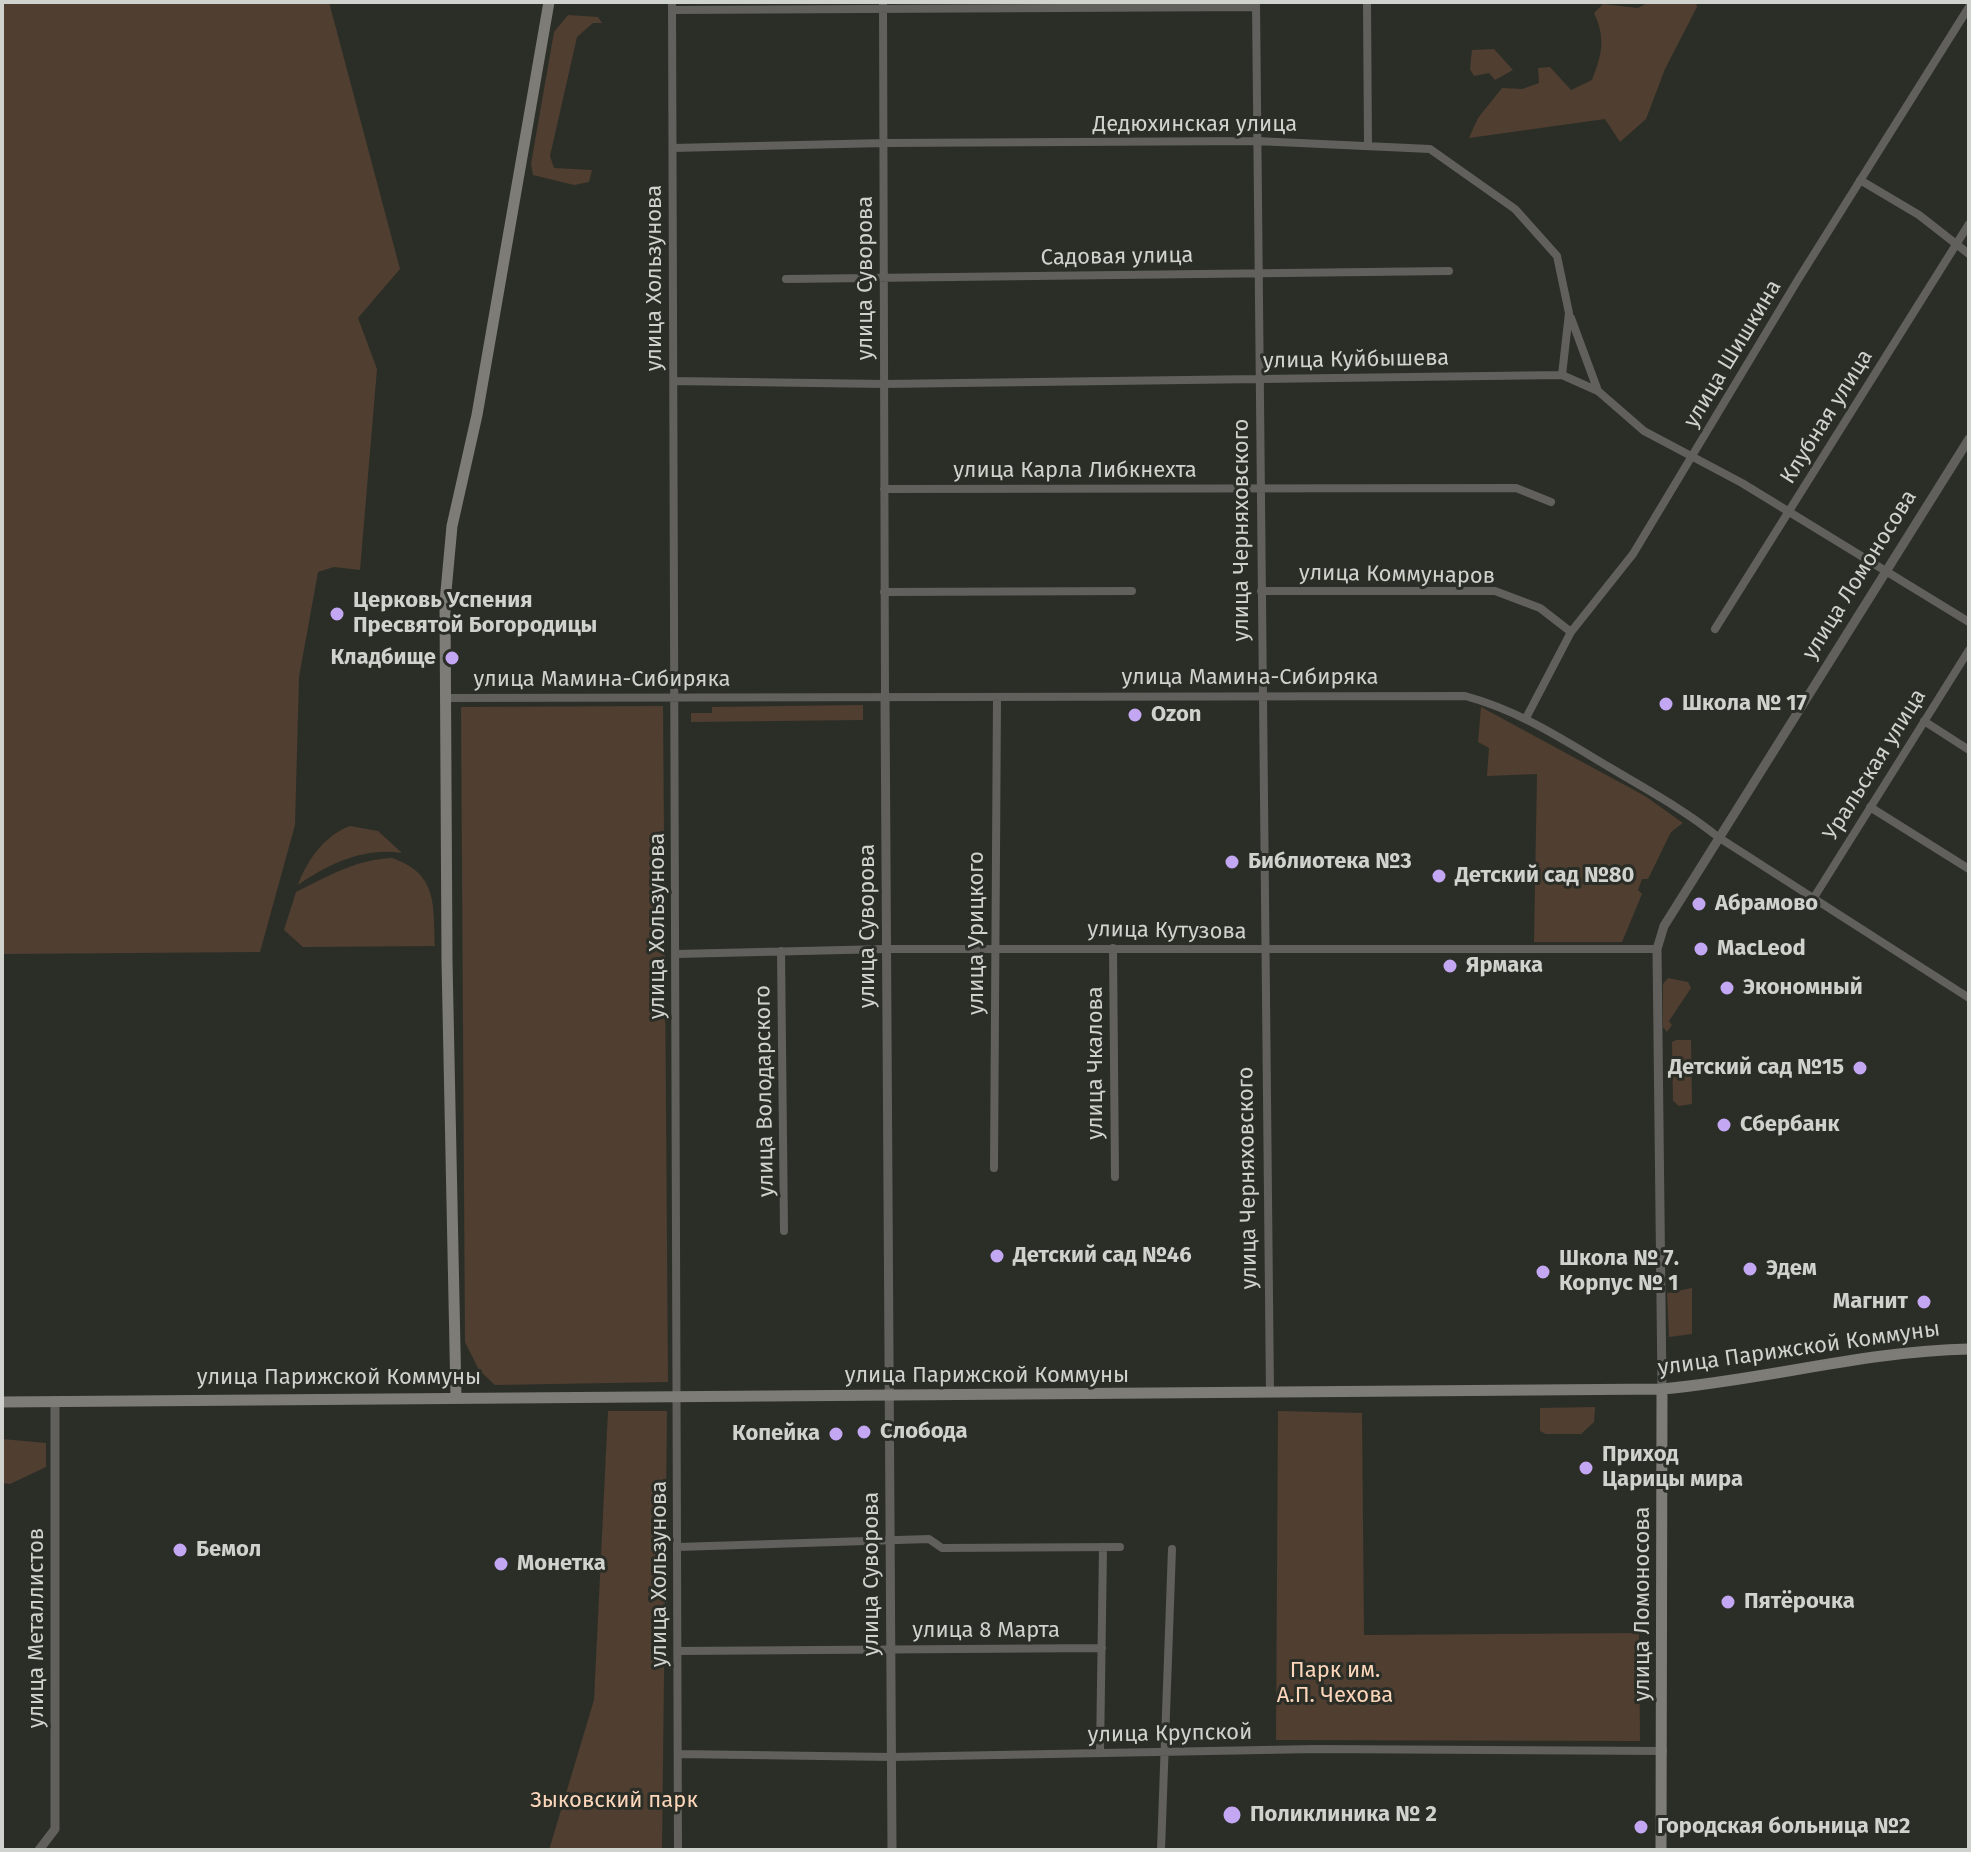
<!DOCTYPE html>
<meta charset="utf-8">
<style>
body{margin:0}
#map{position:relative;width:1971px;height:1852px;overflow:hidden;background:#2b2e27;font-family:"Fira Sans",sans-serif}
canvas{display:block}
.frame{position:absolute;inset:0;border:4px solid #d0d2ce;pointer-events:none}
</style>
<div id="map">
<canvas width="1971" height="1852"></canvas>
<div class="frame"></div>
</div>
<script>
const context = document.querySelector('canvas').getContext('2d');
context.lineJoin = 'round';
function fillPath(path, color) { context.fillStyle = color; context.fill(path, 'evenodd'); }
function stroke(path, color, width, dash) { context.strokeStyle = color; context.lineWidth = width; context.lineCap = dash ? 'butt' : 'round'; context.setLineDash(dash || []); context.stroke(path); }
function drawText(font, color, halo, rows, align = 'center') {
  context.font = font + ' "Fira Sans",sans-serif'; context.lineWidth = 6; context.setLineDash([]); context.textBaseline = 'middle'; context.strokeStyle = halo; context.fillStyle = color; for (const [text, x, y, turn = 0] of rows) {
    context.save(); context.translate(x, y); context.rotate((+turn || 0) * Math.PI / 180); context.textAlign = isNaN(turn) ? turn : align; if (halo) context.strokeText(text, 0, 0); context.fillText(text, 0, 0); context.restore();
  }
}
const green = new Path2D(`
 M2 2H329L400 269 358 318 377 369 360 570 334 567 318 572 299 677 295 825 260 952 2 954Z
 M1649 2H1696L1697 7 1665 69 1646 119 1620 142 1605 119 1469 138 1478 118 1502 88 1522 89 1539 83 1538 68 1550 67 1571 90 1592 80C1602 54 1606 39 1594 13L1603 4 1638 8Z
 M568 15 598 17 602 23H593L577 37 550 156 554 168 592 170 589 182 574 185 533 175 531 164 554 32Z
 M1494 49 1513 70 1495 80 1489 73 1474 76 1470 69 1472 50Z
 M863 705V720L691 722V713H712V707Z
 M663 706 668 1382 495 1385 479 1370 465 1342 461 707Z
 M1481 707 1645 796 1683 823 1671 832 1648 879H1642L1638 890 1642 894 1622 942H1534L1537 774 1487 776 1489 748 1478 742Z
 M350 826 378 831 402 853C364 847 328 864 298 885 307 860 325 835 350 826Z
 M392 858C438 874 433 904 435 946L303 947 284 930 296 892C326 877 357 859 392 858Z
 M1668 978 1688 982 1691 988 1669 1021 1672 1025 1667 1032 1663 1027V984Z
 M1676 1040H1691L1692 1104 1679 1106 1673 1101 1672 1042Z
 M1692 1288V1334L1669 1337 1667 1293Z
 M1595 1407 1594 1422 1581 1434H1546L1540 1431V1408Z
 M608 1411H667L662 1850H549L594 1700Z
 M1278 1411 1362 1413 1364 1635 1639 1633 1640 1741 1276 1740Z
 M2 1439 46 1443V1467L10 1484 2 1483Z`);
const minor = new Path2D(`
 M672 2 678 1850
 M883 2 885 698
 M1256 2 1270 1393
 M1367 2 1368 146
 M672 10 1256 7
 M673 148 884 143 1256 141 1430 149 1515 209 1557 256 1569 313 1562 375
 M1860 180 1919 215 1969 254
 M786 279 1449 271
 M1571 318 1598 391
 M674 381 884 384 1562 375 1598 391 1644 431 1742 483 1969 622
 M884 489 1516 488 1551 502
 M1261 591H1495L1540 608 1571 632
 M884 592 1132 591
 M1715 629 1969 224
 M445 698 1465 696C1518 710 1562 739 1609 767 1646 789 1685 810 1718 837L1969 998
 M1526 718 1571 632 1633 554 1799 278 1969 7
 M1924 721 1969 750
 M1870 807 1969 869
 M1813 899 1969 650
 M1113 948 1115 1177
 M781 951 784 1231
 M676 954 886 949H1657
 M994 1168 997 697
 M678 1547 929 1539 942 1548 1120 1547
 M678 1651 1102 1648
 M1100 1753 1103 1547
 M678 1754 892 1757 1315 1749 1663 1751
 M1161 1850 1172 1549`);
const tertiary = new Path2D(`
 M885 698 892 1850
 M1662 1389 1657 949 1664 926 1969 439
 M39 1850 55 1829V1401`);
const secondary = new Path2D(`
 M456 1397 447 961 445 602 452 526 477 415 549 2
 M2 1402 1662 1389C1765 1380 1865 1351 1969 1349
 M1661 1850 1662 1389`);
const markers = [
 [337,614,8,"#c3a7f2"],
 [452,658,8,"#c3a7f2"],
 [1666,704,8,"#c3a7f2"],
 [1135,715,8,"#c3a7f2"],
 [1232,862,8,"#c3a7f2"],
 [1439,876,8,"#c3a7f2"],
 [1699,904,8,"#c3a7f2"],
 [1701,949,8,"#c3a7f2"],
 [1450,966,8,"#c3a7f2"],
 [1727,988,8,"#c3a7f2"],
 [1860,1068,8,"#c3a7f2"],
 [1724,1125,8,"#c3a7f2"],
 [997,1256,8,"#c3a7f2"],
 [1750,1269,8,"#c3a7f2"],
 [1543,1272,8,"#c3a7f2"],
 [1924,1302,8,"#c3a7f2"],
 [864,1432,8,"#c3a7f2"],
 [836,1434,8,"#c3a7f2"],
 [1586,1468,8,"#c3a7f2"],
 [180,1550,8,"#c3a7f2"],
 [501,1564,8,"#c3a7f2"],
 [1728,1602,8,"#c3a7f2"],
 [1232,1815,10,"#c3a7f2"],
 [1641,1827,8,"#c3a7f2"]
];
const streetNames = [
 ["Дедюхинская улица",1195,125],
 ["Садовая улица",1117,257,-1],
 ["улица Хользунова",655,278,-90],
 ["улица Суворова",866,278,-90],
 ["улица Шишкина",1733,354,-59],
 ["улица Куйбышева",1356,360,-1],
 ["Клубная улица",1827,417,-58],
 ["улица Карла Либкнехта",1075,471],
 ["улица Черняховского",1242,530,-90],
 ["улица Коммунаров",1397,575,1],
 ["улица Ломоносова",1860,575,-58],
 ["улица Мамина-Сибиряка",1250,678],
 ["улица Мамина-Сибиряка",602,680],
 ["Уральская улица",1875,765,-58],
 ["улица Хользунова",658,926,-90],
 ["улица Суворова",868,926,-90],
 ["улица Кутузова",1167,931,1],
 ["улица Урицкого",977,933,-90],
 ["улица Чкалова",1096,1063,-90],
 ["улица Володарского",765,1091,-91],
 ["улица Черняховского",1248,1178,-91],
 ["улица Парижской Коммуны",1799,1349,-8],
 ["улица Парижской Коммуны",987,1376],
 ["улица Парижской Коммуны",339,1378],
 ["улица Хользунова",660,1574,-90],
 ["улица Суворова",872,1574,-90],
 ["улица Ломоносова",1643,1604,-90],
 ["улица Металлистов",37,1628,-90],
 ["улица 8 Марта",986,1631],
 ["улица Крупской",1170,1734,-1]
];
const poiNames = [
 ["Церковь Успения",353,601],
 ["Пресвятой Богородицы",353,626],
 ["Кладбище",436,658,"right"],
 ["Школа № 17",1682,704],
 ["Ozon",1151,715],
 ["Библиотека №3",1248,862],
 ["Детский сад №80",1455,876],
 ["Абрамово",1715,904],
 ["MacLeod",1717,949],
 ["Ярмака",1466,966],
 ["Экономный",1743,988],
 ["Детский сад №15",1844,1068,"right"],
 ["Сбербанк",1740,1125],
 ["Детский сад №46",1013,1256],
 ["Школа № 7.",1559,1259],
 ["Корпус № 1",1559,1284],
 ["Эдем",1766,1269],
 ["Магнит",1908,1302,"right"],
 ["Слобода",880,1432],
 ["Копейка",820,1434,"right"],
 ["Приход",1602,1455],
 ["Царицы мира",1602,1480],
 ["Бемол",196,1550],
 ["Монетка",517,1564],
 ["Пятёрочка",1744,1602],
 ["Поликлиника № 2",1250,1815],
 ["Городская больница №2",1657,1827]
];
const parkNames = [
 ["Парк им.",1335,1671],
 ["А.П. Чехова",1335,1696],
 ["Зыковский парк",614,1801]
];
fillPath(green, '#503e31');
stroke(minor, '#61605d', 8);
stroke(tertiary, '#61605d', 9);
stroke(secondary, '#7e7c77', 11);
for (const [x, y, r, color] of markers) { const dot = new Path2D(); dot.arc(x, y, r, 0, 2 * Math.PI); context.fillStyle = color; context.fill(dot); stroke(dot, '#2b2e27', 3); }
drawText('22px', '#d0d2ce', '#2b2e27', streetNames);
drawText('bold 22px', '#d0d2ce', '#2b2e27', poiNames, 'left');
drawText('22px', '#fcd6ba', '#2b2e27', parkNames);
</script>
